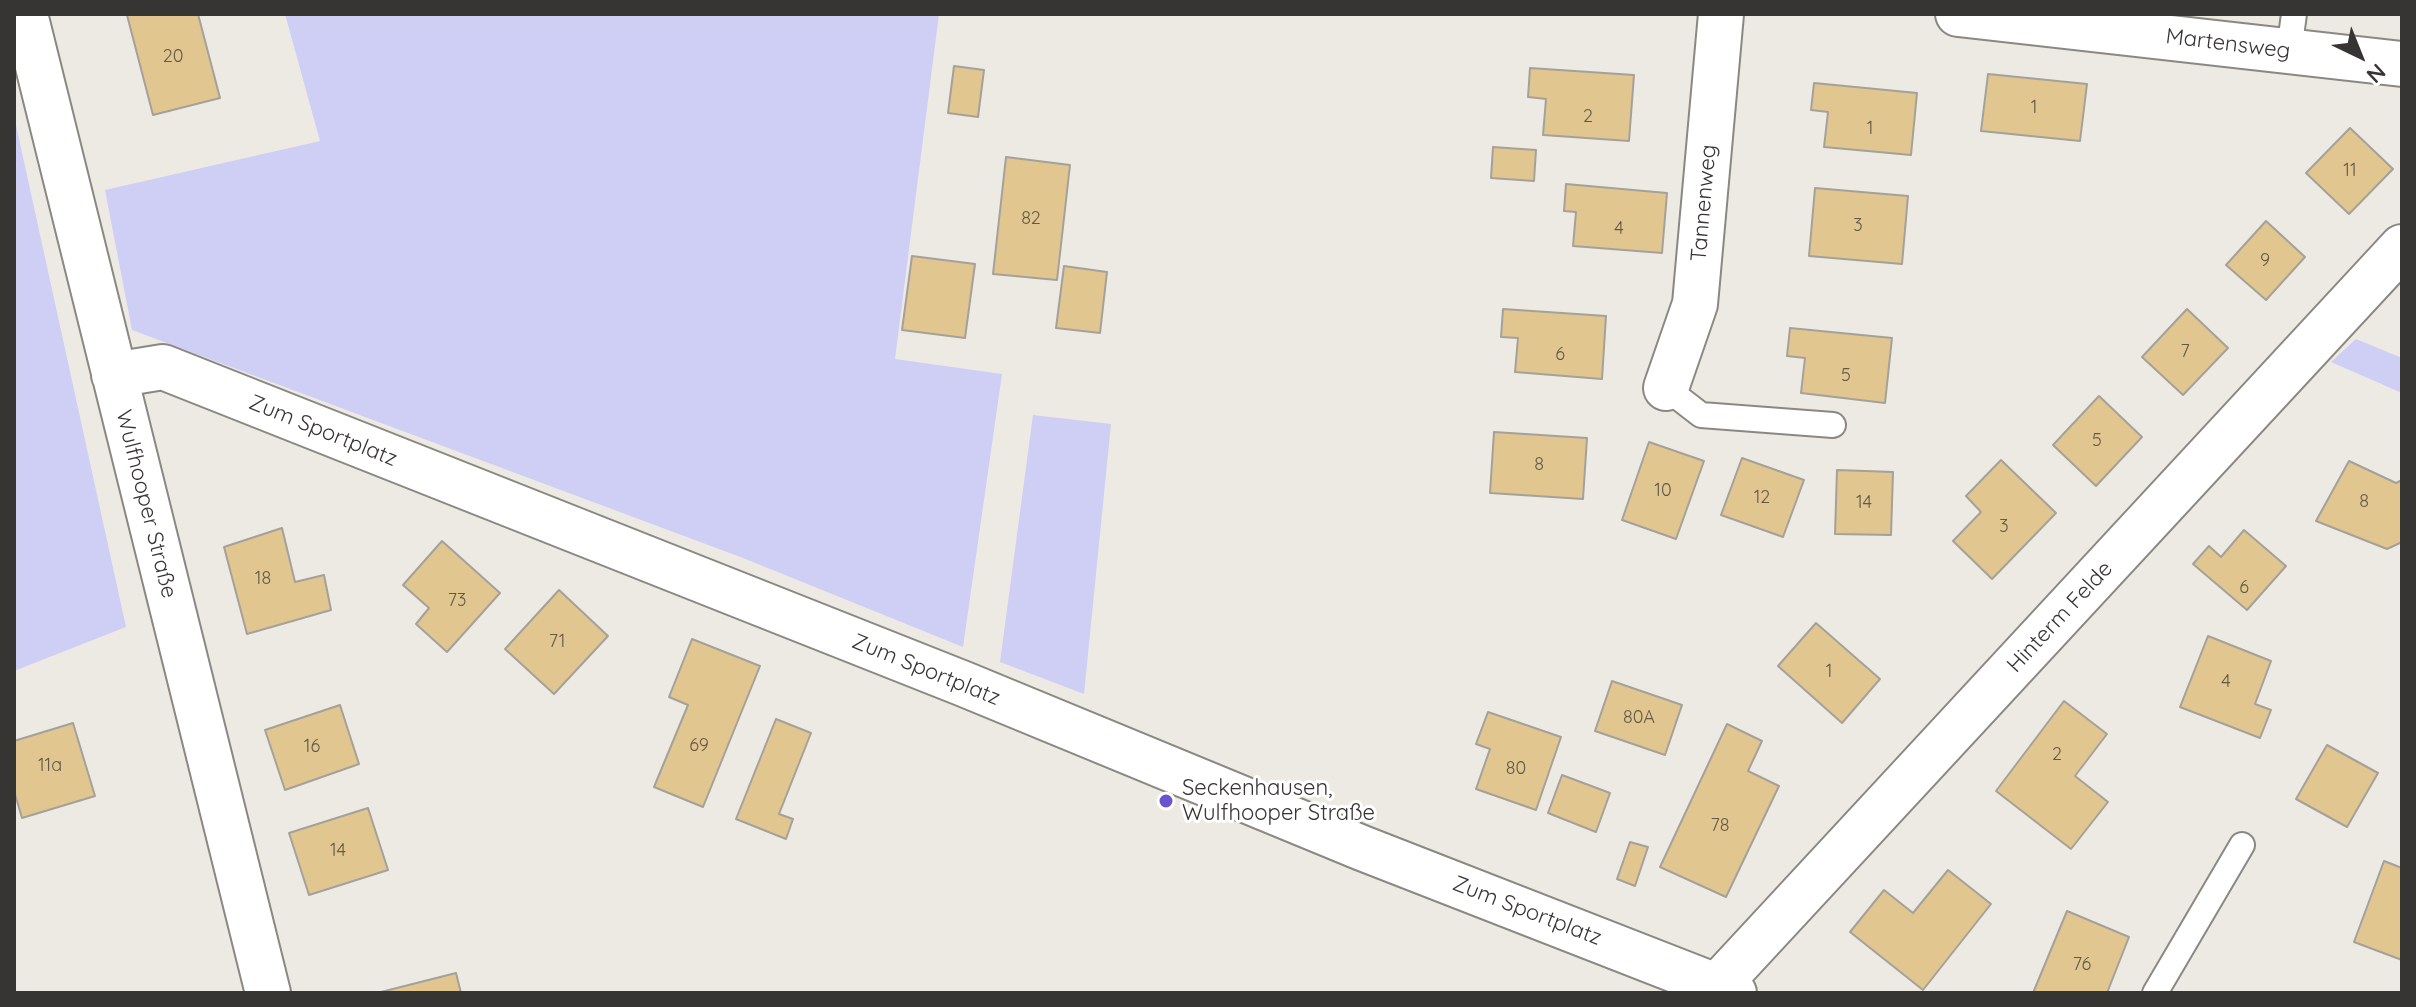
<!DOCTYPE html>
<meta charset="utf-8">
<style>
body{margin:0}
#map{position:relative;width:2416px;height:1007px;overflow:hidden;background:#edeae4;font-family:Quicksand,sans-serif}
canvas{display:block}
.frame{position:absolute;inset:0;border:16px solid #373533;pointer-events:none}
.north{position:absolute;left:2320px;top:16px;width:80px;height:80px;-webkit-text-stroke:6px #fff;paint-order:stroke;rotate:137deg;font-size:22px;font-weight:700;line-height:32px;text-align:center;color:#373533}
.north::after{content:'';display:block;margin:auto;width:28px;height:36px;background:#373533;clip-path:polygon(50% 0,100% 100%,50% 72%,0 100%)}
</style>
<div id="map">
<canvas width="2416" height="1007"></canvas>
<div class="frame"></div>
<div class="north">N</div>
</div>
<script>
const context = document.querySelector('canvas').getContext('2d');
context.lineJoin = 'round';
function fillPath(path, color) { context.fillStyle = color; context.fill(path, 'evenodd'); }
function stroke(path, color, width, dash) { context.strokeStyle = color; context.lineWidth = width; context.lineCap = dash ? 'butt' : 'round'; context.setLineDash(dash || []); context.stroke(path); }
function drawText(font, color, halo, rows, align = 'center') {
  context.font = font + ' Quicksand,sans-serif'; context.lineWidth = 6; context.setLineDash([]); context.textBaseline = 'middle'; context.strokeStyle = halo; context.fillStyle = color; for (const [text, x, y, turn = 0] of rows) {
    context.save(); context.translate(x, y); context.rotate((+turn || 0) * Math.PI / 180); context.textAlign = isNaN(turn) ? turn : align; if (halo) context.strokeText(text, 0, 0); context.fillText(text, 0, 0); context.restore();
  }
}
const green = new Path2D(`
 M285 14H939L895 359 1002 374 963 647 743 558 132 330 105 190 320 141Z
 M14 116 126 627 14 671Z
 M2356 339 2402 358V393L2331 362Z
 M1033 415 1111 424 1084 694 1000 662Z`);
const building = new Path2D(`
 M198 14 220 98 153 115 127 15Z
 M954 66 984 70 978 117 948 113Z
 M1530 68 1634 75 1629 141 1543 135 1546 99 1528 97Z
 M1988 74 2087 84 2080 141 1981 131Z
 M1814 83 1917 93 1911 155 1824 147 1828 112 1811 110Z
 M2350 128 2393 169 2349 214 2306 173Z
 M1493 147 1536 150 1534 181 1491 178Z
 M1006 157 1070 165 1057 280 993 274Z
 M1566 184 1667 193 1662 253 1573 246 1576 212 1564 211Z
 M1815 188 1908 196 1902 264 1809 256Z
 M2266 221 2305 257 2266 300 2226 265Z
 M912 256 975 264 965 338 902 330Z
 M1064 266 1107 272 1100 333 1056 328Z
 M1503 309 1606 316 1602 379 1515 372 1518 338 1501 337Z
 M2187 309 2228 348 2183 395 2142 357Z
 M1790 328 1892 338 1885 403 1801 393 1805 358 1787 356Z
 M2099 396 2142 437 2096 486 2053 445Z
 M1494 432 1587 438 1583 499 1490 493Z
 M1649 442 1704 461 1676 539 1622 520Z
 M1742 458 1804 480 1783 537 1721 515Z
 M2001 460 2056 513 1992 579 1953 541 1981 512 1966 496Z
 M2349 461 2396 483 2402 480V542L2387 549 2316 521Z
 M1837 470 1893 472 1891 535 1835 534Z
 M282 528 295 582 324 575 331 610 247 634 224 547Z
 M2244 530 2286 566 2247 610 2193 564 2209 546 2221 557Z
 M442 541 500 593 447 652 416 624 429 608 403 585Z
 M559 590 608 636 554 694 505 649Z
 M1816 623 1880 679 1842 723 1778 666Z
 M2208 636 2271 661 2255 704 2271 710 2260 738 2180 707Z
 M692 639 760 666 703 807 654 787 688 705 669 697Z
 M1612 681 1682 705 1665 755 1595 731Z
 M2064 701 2107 734 2075 776 2108 802 2071 849 1996 791Z
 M340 705 359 764 285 790 265 730Z
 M1488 712 1561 737 1536 810 1476 789 1490 749 1476 744Z
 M776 719 811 733 779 814 793 819 786 839 736 819Z
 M73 723 95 796 22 818 14 791V741Z
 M1727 724 1762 741 1748 771 1779 786 1726 897 1660 867Z
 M2327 745 2378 773 2347 827 2296 799Z
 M1562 775 1610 793 1596 832 1548 813Z
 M368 808 388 870 309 895 289 833Z
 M1630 842 1648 847 1635 886 1617 879Z
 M2384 861 2402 868V960L2354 942Z
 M1948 870 1991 904 1923 990 1850 932 1884 890 1913 913Z
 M2067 911 2129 937 2107 993H2033Z
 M456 973 461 993H377Z`);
const service = new Path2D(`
 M2289 51 2294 14
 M1666 388 1701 415 1833 425
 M2155 993 2242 845`);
const minor = new Path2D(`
 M25 14 268 993
 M1958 14 2402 64
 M114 375 163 367 964 684 1362 848 1734 993
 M1666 388 1695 304 1721 14
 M1717 986 2402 247`);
const markers = [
 [1166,801,8,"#6a55cf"]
];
const numberNames = [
 ["20",173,57],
 ["1",2034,108],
 ["2",1588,117],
 ["1",1870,129],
 ["11",2350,171],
 ["82",1031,219],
 ["3",1858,226],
 ["4",1619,229],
 ["9",2265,261],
 ["7",2185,352],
 ["6",1560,355],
 ["5",1846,376],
 ["5",2097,441],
 ["8",1539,465],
 ["10",1663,491],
 ["12",1762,498],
 ["8",2364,502],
 ["14",1864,503],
 ["3",2004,527],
 ["18",263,579],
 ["6",2244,588],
 ["73",457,601],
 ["71",557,642],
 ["1",1829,672],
 ["4",2226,682],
 ["80A",1639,718],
 ["69",699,746],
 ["16",312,747],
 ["2",2057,755],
 ["11a",50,766],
 ["80",1516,769],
 ["78",1720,826],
 ["14",338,851],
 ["76",2082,965]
];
const streetNames = [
 ["Martensweg",2228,44,7],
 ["Tannenweg",1704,203,-85],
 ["Zum Sportplatz",323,431,22],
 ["Wulfhooper Straße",146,504,76],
 ["Hinterm Felde",2060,617,-47],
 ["Zum Sportplatz",926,670,22],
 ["Zum Sportplatz",1527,911,21]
];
const poiNames = [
 ["Seckenhausen,",1182,788],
 ["Wulfhooper Straße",1182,813]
];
fillPath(green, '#cfcef5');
fillPath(building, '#e2c68f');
stroke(building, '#a4a19b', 2);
stroke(service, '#8b8882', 28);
stroke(minor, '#8b8882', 48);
stroke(service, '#fff', 24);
stroke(minor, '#fff', 44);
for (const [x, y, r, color] of markers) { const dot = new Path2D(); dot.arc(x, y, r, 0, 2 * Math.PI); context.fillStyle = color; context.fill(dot); stroke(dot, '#fff', 3); }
drawText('18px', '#62594a', null, numberNames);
drawText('22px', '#373533', '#fff', streetNames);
drawText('22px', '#373533', '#fff', poiNames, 'left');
</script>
